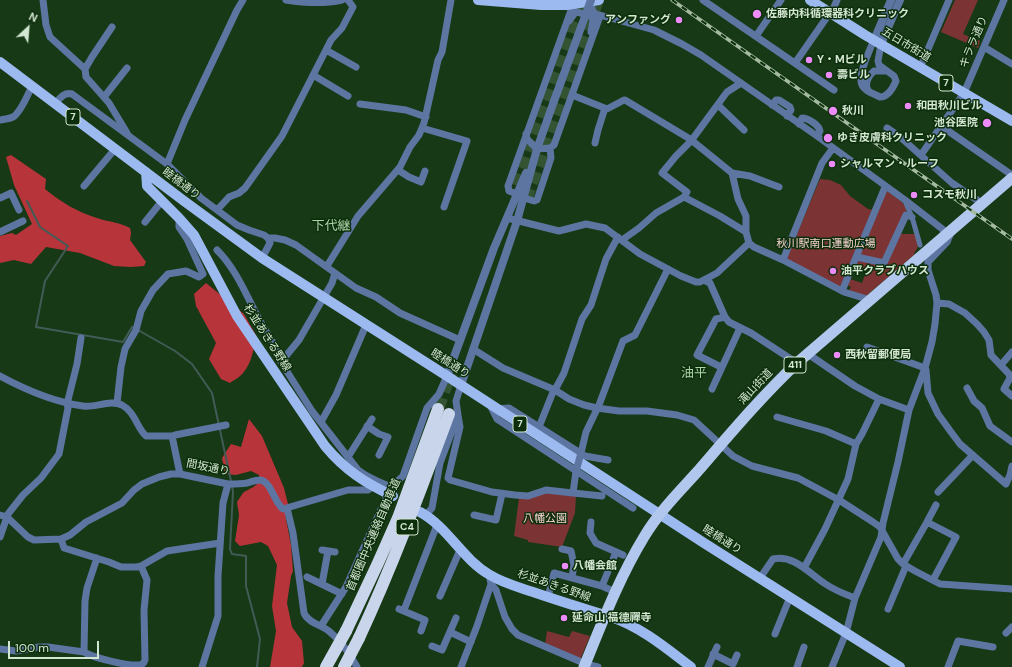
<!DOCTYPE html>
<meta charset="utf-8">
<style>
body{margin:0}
#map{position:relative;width:1012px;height:667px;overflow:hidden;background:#173916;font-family:"DM Sans",sans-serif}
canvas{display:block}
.north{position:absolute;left:8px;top:8px;width:40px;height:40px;-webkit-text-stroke:3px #0c2e0b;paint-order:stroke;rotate:26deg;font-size:11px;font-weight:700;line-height:16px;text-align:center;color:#d3e6d1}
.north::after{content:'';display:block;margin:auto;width:14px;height:18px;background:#d3e6d1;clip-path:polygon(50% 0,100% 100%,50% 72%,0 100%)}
.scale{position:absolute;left:8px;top:641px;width:91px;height:18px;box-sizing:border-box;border:2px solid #d3e6d1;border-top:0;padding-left:5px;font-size:12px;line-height:14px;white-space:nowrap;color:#d3e6d1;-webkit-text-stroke:3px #0c2e0b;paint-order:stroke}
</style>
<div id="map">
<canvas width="1012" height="667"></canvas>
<div class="north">N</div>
<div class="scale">100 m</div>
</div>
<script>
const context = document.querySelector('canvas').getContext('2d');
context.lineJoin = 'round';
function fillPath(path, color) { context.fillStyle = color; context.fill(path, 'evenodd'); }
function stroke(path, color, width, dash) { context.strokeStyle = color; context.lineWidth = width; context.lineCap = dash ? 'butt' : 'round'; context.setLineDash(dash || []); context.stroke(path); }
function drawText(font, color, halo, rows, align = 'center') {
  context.font = font + ' "DM Sans","Noto Sans JP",sans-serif'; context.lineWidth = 3; context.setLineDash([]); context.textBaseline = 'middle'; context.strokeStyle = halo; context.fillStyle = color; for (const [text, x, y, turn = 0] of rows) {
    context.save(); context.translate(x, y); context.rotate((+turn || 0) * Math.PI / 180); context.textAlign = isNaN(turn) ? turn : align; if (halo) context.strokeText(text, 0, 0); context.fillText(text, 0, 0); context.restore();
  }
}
const green = new Path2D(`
 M955 0H978L963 34 980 41 978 48 941 32Z
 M820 179 830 180 841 185 850 196 868 209 874 210 840 287 788 260 787 258Z
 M886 190 902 202 907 209 892 239 884 260 860 255Z
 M899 234H916C918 243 920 246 914 253L915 254 866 296 849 290 851 287 847 285 850 279 862 283 866 272 855 268 858 261 860 260 886 266 890 253Z
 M547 493 576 495 575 513 562 547 528 542V540L514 536 519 498Z
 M547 631 569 637 572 631 590 636 580 660 545 645Z`);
const forest = new Path2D(`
 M11 155 46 179 45 189C61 202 77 212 97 218 108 222 119 222 130 228L131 233 130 240 146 262 144 266 131 267 114 266 80 253 46 247 31 264 14 260 0 263V236L12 233 16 235 32 224 14 185 6 157Z
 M206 283 244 314 257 337C253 349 252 363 243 373 240 377 234 380 230 383L221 379 209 359 216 343 196 306 194 294Z
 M249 419 262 436 284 488 288 504 285 514 291 545 293 571 291 576 287 603 292 627 302 641 304 663 302 667H270L276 631 272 606 277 565 268 546 261 542 240 546 235 541 239 515 237 502C239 499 241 496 243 493 249 488 262 486 259 475L251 471 236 475 225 474 222 458 231 444 241 447Z`);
const stream = new Path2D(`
 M27 201 40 227 68 246 45 281 36 327 123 342 132 327 134 328
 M138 330 175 351 192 364 212 393 231 481
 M232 486 233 492 230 549 232 554 246 556V586L260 639 257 667`);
const motorwayTunnel = new Path2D(`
 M518 186 584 0
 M526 200 598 0
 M438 409 451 373`);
const pedestrian = new Path2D(`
 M905 201 912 217 920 245`);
const minor = new Path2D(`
 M43 0 46 25 50 37 85 69
 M286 0C305 3 324 4 342 0
 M703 0 834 90
 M590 1 593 12 596 14 654 30 682 44 701 55 817 136 905 200 950 235 947 242 928 262V270L936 295 937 303 935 324 932 342 925 368 909 410 898 462 883 523 881 537 855 598 846 633 832 667
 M569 21 575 13 577 12 591 16 593 20 591 32
 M112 27 92 57 85 69 86 77 109 103 127 133
 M756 36 781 0
 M874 40C870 49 857 77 862 85 864 91 875 94 880 97 888 97 893 88 896 81L894 76 879 65 878 61 881 44
 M984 47 1012 64
 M326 50 356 67
 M795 63 834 7 837 0
 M920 68 949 0
 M313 75 348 96
 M868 90C864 84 869 75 874 71H885
 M572 95 607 109 624 100H625L690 139 732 173 738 199 746 216V232L749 243 754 247 783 260 844 292 870 300
 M104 97 127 68
 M55 104C60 98 64 92 72 94L167 164 201 198 237 225 249 230 264 235 268 238 270 243 262 258
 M360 104 406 110 426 117
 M718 105 744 130
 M772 105 776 100H779L790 107 791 110 787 116
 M0 120C4 119 9 119 13 117 21 112 28 94 32 86
 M799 124 802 118C808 118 819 125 820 131L817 136
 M941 126 1012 175
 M422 128 467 141 444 207
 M887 128 899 136 952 183 983 204
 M526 134 527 139 537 149 550 148 554 145 600 16
 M595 143 598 130 605 108
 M921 155 964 93 1004 0
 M167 164 185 120 237 10 243 0
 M398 170 409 177 421 182 425 171
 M732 173 750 176 779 187
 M84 186 115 149
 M517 194 509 191 508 186 574 2
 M684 197 687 192 662 173 676 156 691 141 724 96 727 92 741 83
 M0 198 11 193 19 210
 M524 198 534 201 537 200 551 158 550 148
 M217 210 229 197 239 193 245 188 282 136 331 40 342 28 353 7 348 0
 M507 218 559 231 586 224 605 228 640 254 681 276 696 282H700L717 273 749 243
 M145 222 162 201
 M0 232 23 221
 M268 238H275L285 240 296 245 356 288 376 297 400 313 460 340
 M622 240 639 228 656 213 684 197 720 216 746 232
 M217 250C237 270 247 297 260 321 268 336 277 346 281 362
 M857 257 884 263 906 215 912 217
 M783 260 822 163 833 148
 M327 266 358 216 400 167 410 147 419 135 424 123 438 60 442 52 451 0
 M335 273 332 283 299 340 281 362 312 411 358 470C368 478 379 482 391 487
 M704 280 710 283 725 317 729 322 751 333 797 363
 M842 291 885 187
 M937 303 949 304 965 313 977 324 984 332 989 340 991 355 1009 374 1010 378 1004 389 1012 396
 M867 347 925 368
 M473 349 503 368 555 390 569 399 584 405 597 408 619 411H647L677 415 694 420 733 456 752 466 798 478 839 500 873 522 880 527 898 559 903 564 915 571 940 584 1012 589
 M808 354 855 386 879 399 909 410
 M1001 365 1012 352
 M721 367 697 355 716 319 725 317
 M926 370 928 393 938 414 951 432 960 444 1006 484 1010 475 1012 466
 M0 376C26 390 54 402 83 406 96 408 110 399 122 405 135 412 137 428 146 436H172L175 435 226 425
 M967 388 974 401 982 408 990 426 1012 442
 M712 389 740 328
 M117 403 121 367 125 349 136 330 141 311 153 290 168 274 186 271 199 277 203 274 187 239 179 227V218
 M490 405 497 419 633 508
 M497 409 509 408 585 456 608 460
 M458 415 460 427 448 478 450 480 492 492 515 495 528 496 546 490 573 493 576 471
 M777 417 826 431 856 444
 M321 422 336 395 366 325
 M367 426 379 434 388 437 379 455
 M539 427 553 392 556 388 564 373 582 319 591 305 606 259 618 237
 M172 436 180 474
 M581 453 586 432 599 405 623 341 635 335 668 269
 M348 457 372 419
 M938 492 973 455
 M573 493 602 496
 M287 508 293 533 304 613C308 623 322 625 330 632 341 641 350 654 357 667
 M0 515 7 517 28 537 34 540 61 539 70 535 86 522 122 503 134 490 142 484 159 477 171 474H180L228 484C234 484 241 484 247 483 251 482 255 480 260 480 271 481 274 502 283 509L348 490H368L373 486
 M426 515 432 508 440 463 458 415 456 401 461 385
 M474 515 496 520 502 494
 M591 522 590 533 596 543 623 555
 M927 522 936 505
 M0 537 8 514 23 495 41 478 59 454 68 408 67 404 77 364 81 338
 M61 539 64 548 109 562 121 567H137L141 566 167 551 220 543
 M562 549 571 551 574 565 572 577
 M322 550 335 552
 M903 564 927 522 956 537 933 580
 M804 568 825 529 848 479 856 444 862 434 879 399
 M489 574 491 584 496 590 505 617 512 629 518 635 586 664 598 667
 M307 577 342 594
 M760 578 773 559C793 554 809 573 824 583 834 590 844 594 855 598
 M322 584 328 551
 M602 586 616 552
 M440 596 460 550
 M548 597 554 573 602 586 615 592
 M399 609 425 620 421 631
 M888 609 906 566
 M404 610 437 525
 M321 626 346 587 391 487 403 476 427 408 439 394 447 376
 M450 632 471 642
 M1006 633 1012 627
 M775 634 790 597
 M432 646 442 650 456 618
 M0 649 16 651 39 647H48L84 652C93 658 128 666 139 665 142 665 144 663 145 660L144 610 147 580 141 566
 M84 652 85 601 87 588 97 558
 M713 654 733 664 737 655
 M202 667 218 616V576L223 503 228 484
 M461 667 477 626 491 584
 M708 667 717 647
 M797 667 804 647
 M948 667 958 641 993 647`);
const tertiary = new Path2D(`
 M874 40 891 0
 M881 44 900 0
 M447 376 494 248 526 173
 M461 385 517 221 537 149 554 101`);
const primary = new Path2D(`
 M478 0 541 5H567L599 0
 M810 0 865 35 1012 121
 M0 62 184 201 262 258 447 376 704 543 900 667
 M146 172 147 186 179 218 194 235 237 316 325 446C345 470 365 483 393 496
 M420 512C448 527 462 559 490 575 503 583 518 587 533 592 559 601 585 609 611 617 641 627 666 648 691 667`);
const trunk = new Path2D(`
 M584 667C602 623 619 578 644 537 658 513 679 492 698 471 730 434 761 397 797 363L1012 178`);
const motorway = new Path2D(`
 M346 631 378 563 398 518 438 409
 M359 638C393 565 421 489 449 414`);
const rail = new Path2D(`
 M672 0 1012 239`);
const minorBridge = new Path2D(`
 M576 471 581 453`);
const tertiaryBridge = new Path2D(`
 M554 101 591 0`);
const motorwayBridge = new Path2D(`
 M326 667 346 631
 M344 667 359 638`);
const markers = [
 [757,14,5,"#ed8cf9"],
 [679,20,4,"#ed8cf9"],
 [809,60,4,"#ed8cf9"],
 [829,75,4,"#ed8cf9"],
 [908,106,4,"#ed8cf9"],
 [833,111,5,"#ed8cf9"],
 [987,123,5,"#ed8cf9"],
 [828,138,5,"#ed8cf9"],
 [832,164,4,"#ed8cf9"],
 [914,195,4,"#ed8cf9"],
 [833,271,4,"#ed8cf9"],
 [837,355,4,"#ed8cf9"],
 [565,566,4,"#ed8cf9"],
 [564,618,4,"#ed8cf9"]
];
const shields = [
 [946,83,14],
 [73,117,14],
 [795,365,22],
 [520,424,14],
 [407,527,22]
];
const shieldNames = [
 ["7",946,83],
 ["7",73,117],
 ["411",795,365],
 ["7",520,424],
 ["C4",407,527]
];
const poiNames = [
 ["佐藤内科循環器科クリニック",766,14],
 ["アンファング",671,20,"right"],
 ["Y・Mビル",817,60],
 ["壽ビル",837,75],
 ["和田秋川ビル",916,106],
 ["秋川",842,111],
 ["池谷医院",978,123,"right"],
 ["ゆき皮膚科クリニック",837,138],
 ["シャルマン・ルーフ",840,164],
 ["コスモ秋川",922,195],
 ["油平クラブハウス",841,271],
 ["西秋留郵便局",845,355],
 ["八幡会館",573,566],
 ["延命山 福德禪寺",572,618]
];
const streetNames = [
 ["キララ通り",974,42,-67],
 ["五日市街道",906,45,31],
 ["睦橋通り",181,184,37],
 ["杉並あきる野線",267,338,57],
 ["睦橋通り",450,364,33],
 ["滝山街道",756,387,-47],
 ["間坂通り",208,468,11],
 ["首都圏中央連絡自動車道",374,535,-67],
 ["睦橋通り",722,540,32],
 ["杉並あきる野線",554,586,19]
];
const parkNames = [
 ["秋川駅南口運動広場",826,244],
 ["八幡公園",545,519]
];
const quarterNames = [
 ["下代継",331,227],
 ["油平",694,374]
];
fillPath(green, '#7b3333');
fillPath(forest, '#b7343a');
stroke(stream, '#425b56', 2);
stroke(motorwayTunnel, '#335332', 12, [12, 6]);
stroke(pedestrian, '#5d75a1', 5);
stroke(minor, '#5d75a1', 7);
stroke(tertiary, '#5d75a1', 8);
stroke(primary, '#9cb9f0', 10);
stroke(trunk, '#b2c7ee', 11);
stroke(motorway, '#c9d5eb', 12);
stroke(rail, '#a4bba2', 3.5);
stroke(rail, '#0c2e0b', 2, [6]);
stroke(minorBridge, '#5d75a1', 7);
stroke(tertiaryBridge, '#5d75a1', 8);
stroke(motorwayBridge, '#c9d5eb', 12);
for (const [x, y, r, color] of markers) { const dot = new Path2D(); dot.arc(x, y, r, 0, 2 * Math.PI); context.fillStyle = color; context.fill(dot); stroke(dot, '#0c2e0b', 1.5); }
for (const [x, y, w] of shields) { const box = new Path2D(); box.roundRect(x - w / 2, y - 8, w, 16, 3); context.fillStyle = '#0c2e0b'; context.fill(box); stroke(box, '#d3e6d1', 1); }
drawText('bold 10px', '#d3e6d1', null, shieldNames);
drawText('bold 11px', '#d3e6d1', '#0c2e0b', poiNames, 'left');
drawText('11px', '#d3e6d1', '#0c2e0b', streetNames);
drawText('11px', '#f4d1cf', '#0c2e0b', parkNames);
drawText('13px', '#acd3a8', '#0c2e0b', quarterNames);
</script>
